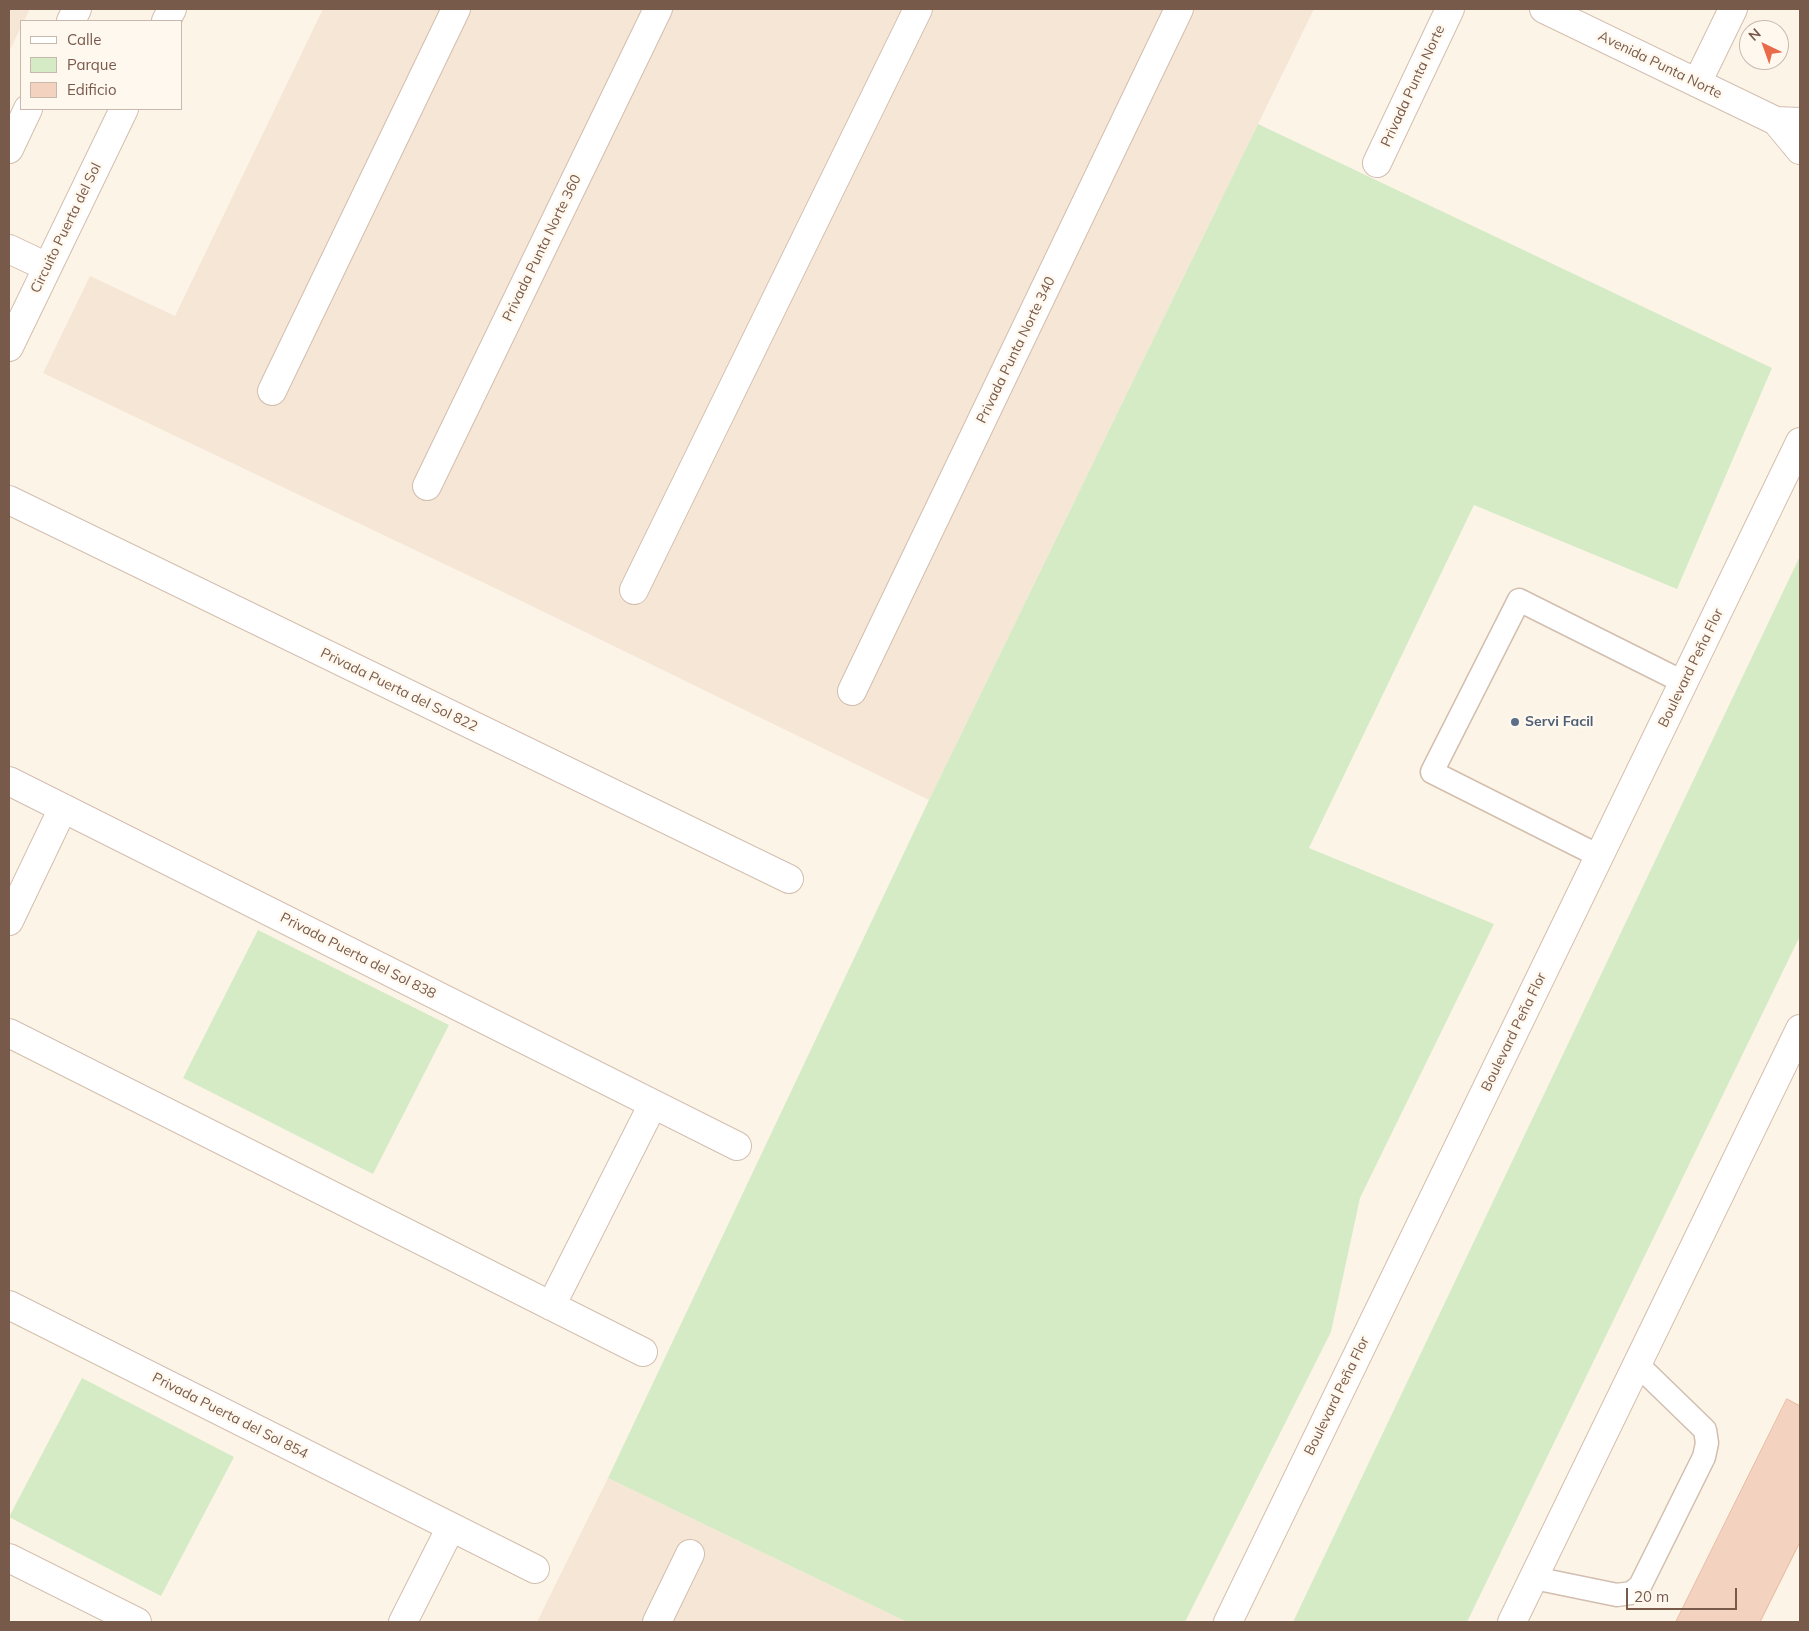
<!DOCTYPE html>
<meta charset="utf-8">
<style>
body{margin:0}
#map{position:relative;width:1809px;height:1631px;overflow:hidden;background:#fdf4e8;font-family:Mulish,sans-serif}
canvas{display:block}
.frame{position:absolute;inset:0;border:10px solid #785a4b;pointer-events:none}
.legend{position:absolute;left:20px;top:20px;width:162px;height:90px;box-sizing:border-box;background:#fff8ee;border:1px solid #c9b9ad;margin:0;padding:6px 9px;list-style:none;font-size:15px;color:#785a4b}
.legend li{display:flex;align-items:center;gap:10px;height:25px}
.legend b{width:25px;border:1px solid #c9b9ad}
.north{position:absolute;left:1739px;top:20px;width:50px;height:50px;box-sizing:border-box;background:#fff8ee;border:1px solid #c9b9ad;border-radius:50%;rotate:318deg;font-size:14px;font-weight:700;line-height:20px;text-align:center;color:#785a4b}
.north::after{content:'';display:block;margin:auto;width:18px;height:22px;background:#e96b4b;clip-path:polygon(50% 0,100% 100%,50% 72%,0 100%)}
.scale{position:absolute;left:1626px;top:1588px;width:111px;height:22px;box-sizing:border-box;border:2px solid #785a4b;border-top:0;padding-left:6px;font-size:15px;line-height:18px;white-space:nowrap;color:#785a4b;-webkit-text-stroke:4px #fff8ee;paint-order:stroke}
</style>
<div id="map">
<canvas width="1809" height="1631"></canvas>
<div class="frame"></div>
<ul class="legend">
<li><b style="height:6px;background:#fff"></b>Calle</li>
<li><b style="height:14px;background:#d5ebc5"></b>Parque</li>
<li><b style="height:14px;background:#f3d2bf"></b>Edificio</li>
</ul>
<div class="north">N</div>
<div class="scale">20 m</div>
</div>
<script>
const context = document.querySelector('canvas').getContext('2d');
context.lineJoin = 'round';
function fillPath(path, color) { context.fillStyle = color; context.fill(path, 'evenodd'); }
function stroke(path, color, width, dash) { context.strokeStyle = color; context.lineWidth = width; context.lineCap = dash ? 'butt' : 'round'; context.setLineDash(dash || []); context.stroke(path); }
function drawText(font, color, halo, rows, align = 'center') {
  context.font = font + ' Mulish,sans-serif'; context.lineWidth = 5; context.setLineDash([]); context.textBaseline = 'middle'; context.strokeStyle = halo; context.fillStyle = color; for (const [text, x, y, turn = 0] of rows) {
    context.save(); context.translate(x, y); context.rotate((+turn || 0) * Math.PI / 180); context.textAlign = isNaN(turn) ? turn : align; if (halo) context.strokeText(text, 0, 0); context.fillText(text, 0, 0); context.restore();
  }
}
const residential = new Path2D(`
 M9 9H30L24 21H21V27L9 52Z
 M323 9H1314L929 800 499 590 43 373 90 276 175 316Z
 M608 1478 907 1622H537Z`);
const green = new Path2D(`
 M1258 124 1772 368 1677 589 1474 505 1309 848 1494 924 1360 1198 1331 1332 1185 1622H907L608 1478 929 800Z
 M1800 556V936L1467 1622H1293Z
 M258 930 449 1025 373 1174 183 1078Z
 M82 1378 234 1457 161 1596 9 1517Z`);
const building = new Path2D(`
 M1787 1399 1800 1406V1542L1760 1622H1676Z`);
const service = new Path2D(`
 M1599 856 1432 772 1519 600 1683 682
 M1534 1578 1617 1595 1631 1593 1640 1586 1704 1457 1707 1443 1705 1430 1637 1364`);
const minor = new Path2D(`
 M1544 9 1776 121 1800 122
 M1697 83 1733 9
 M1776 121 1800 150
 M1377 163 1450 9
 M9 249 47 267
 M272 391 456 9
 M427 486 658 9
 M9 500 789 879
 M634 590 918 9
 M852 691 1179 9
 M9 781 737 1146
 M9 921 63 808
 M9 1033 643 1352
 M9 1305 535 1569
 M551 1306 653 1104
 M9 1558 137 1622
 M403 1622 451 1527
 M657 1622 690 1554`);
const tertiary = new Path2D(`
 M71 21 77 9
 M166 21 172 9
 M9 149 28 109
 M9 347 124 109`);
const secondary = new Path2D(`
 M1228 1622 1800 442
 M1512 1622 1800 1029`);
const markers = [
 [1515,722,5,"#5c6f8a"]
];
const streetNames = [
 ["Avenida Punta Norte",1660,65,26],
 ["Privada Punta Norte",1413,86,-65],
 ["Circuito Puerta del Sol",66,228,-64],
 ["Privada Punta Norte 360",542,248,-64],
 ["Privada Punta Norte 340",1016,350,-64],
 ["Boulevard Peña Flor",1691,668,-64],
 ["Privada Puerta del Sol 822",399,690,26],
 ["Privada Puerta del Sol 838",358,956,27],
 ["Boulevard Peña Flor",1514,1032,-64],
 ["Boulevard Peña Flor",1337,1396,-64],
 ["Privada Puerta del Sol 854",230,1416,27]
];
const serviceNames = [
 ["Servi Facil",1525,722]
];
fillPath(residential, '#f5e6d6');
fillPath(green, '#d5ebc5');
fillPath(building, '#f3d2bf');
stroke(building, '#e6b89e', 1);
stroke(service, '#d2beaf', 25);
stroke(minor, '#d2beaf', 30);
stroke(tertiary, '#d2beaf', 30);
stroke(secondary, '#d5bead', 30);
stroke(service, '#fff', 22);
stroke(minor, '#fff', 28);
stroke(tertiary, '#fff', 28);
stroke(secondary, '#fff', 28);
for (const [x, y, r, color] of markers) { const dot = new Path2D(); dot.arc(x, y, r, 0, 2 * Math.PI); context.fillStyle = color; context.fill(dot); stroke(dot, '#fff8ee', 2); }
drawText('14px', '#785a4b', '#fff8ee', streetNames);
drawText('bold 14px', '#4e5e75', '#fff8ee', serviceNames, 'left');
</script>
